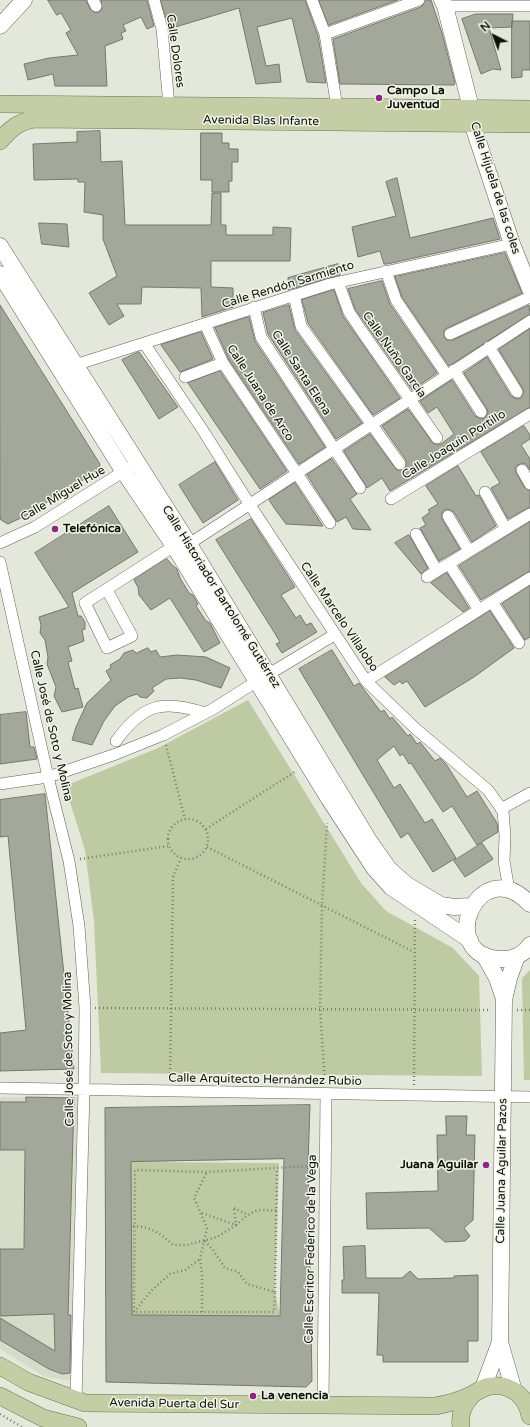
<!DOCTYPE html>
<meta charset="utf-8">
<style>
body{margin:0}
#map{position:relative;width:530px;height:1427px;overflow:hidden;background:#e4e8da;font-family:"Varela Round",sans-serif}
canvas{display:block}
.north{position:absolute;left:474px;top:16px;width:40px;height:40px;-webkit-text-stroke:3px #f1f5e7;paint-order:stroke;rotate:318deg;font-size:11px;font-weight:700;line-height:16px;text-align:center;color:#0f100c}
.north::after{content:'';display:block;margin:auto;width:14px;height:18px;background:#0f100c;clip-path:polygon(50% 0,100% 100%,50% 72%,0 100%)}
</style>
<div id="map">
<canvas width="530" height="1427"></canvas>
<div class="north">N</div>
</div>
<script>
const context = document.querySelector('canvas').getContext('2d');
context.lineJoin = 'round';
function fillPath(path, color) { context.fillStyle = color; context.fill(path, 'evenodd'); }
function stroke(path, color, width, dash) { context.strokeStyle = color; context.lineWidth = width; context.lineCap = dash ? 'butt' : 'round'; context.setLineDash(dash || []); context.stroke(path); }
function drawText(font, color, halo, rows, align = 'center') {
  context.font = font + ' "Varela Round",sans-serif'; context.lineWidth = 3; context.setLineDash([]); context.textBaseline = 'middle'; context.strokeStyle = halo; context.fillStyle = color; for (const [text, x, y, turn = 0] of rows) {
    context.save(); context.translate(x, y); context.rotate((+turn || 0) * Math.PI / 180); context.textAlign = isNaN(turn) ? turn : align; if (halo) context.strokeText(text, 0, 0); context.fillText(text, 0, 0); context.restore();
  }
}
const built = new Path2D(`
 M0 1097H78L70 1381 43 1376 0 1349Z`);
const green = new Path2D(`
 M248 700 361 883 386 911 453 948 479 976 482 1076 101 1073 94 921 85 850 65 786 158 748Z
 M530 970V1080H524L522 978Z
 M131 1162 279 1163 275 1292 280 1316 132 1315Z`);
const building = new Path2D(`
 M48 0H86L90 9 96 13 102 10 101 0H147L154 26 147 29 141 17 123 25 126 31 121 33 123 39 105 46 107 86H55L53 74 28 80 24 64 49 58 78 55 66 33 71 30 61 13 57 15Z
 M161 0H305L318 36 326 83 307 82 292 18 257 27 266 66 279 64 281 82 256 84 239 8 172 28 170 19 167 20Z
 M319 0H398L329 25Z
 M426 0H431L442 33 455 83 454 85 340 84 333 39 421 7Z
 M476 14H513L512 27 489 28 501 70 493 69 481 74 462 19Z
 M512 21H530V70H522V77L512 78Z
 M100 131 101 162 122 161 125 225H211L212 193H221V225H226V235H273V227L291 228 290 261H211V287L233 288V307L202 317 201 288 142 287 141 304H117L124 316 109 325 89 293 117 276 103 239V215L84 212 85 182H78V179L34 180 33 144 77 142V132Z
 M201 133H222V143H229V149H238V162H232V181H229V192H212V180H201Z
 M397 178 410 238 493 218 500 239 387 264H384L380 251 358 257 352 227 396 216 386 182Z
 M39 223 67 224 69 247 42 244Z
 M505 253 522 293 447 328 444 330V337L446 340H453L529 305 530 314 449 366 402 297 395 277Z
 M338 264 340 275 288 290V278Z
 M382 281 390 304 437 373 412 390 355 309 348 289Z
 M334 290 343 316 400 398 373 415 308 323 302 300Z
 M0 305 100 464 99 470 25 516 8 524 1 520 0 517Z
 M289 305 295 330 362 423 336 439 268 334 263 313Z
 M249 317 255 341 325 447 299 464 229 360 215 328Z
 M530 329V407L390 491 382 478 367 488 344 451 370 434 395 468 397 470H404L406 467V460L382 426 408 409 432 442 437 445 441 444 454 434 437 407 428 413 420 401 452 380 475 416 481 419 485 418 488 412 487 409 464 373 487 357 511 396 517 399 521 398 524 392 523 389 499 350Z
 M201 332 213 359 180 372 161 345Z
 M139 352 178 407 159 419 122 360Z
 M220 371 287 471 260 489 188 383Z
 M524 426 530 435V439L521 445 530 459V470L526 464 522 463 516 466 515 470 524 487 530 491V507L508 519 491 488 500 483 481 452Z
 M332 459 357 494 350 499 371 530 353 529 346 517 337 522 307 475Z
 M215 462 238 500 203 523 179 485Z
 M458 466 476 496 479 495 496 526 472 542 454 512 448 509 444 510 442 513V519L460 549 439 561 420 528 426 525 422 518 430 512 428 510 438 504 426 486Z
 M295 483 323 526 286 524 275 509 269 500Z
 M109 506 138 552 72 593 78 616H81L85 622V629L82 630 84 641 68 647 72 661 68 662 75 689 78 688 83 707 62 712 54 696 56 687 47 664 48 657 45 640 40 633 41 625 39 617 69 607 35 553Z
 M251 519 295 587 281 595 296 618 300 615 306 625 311 623 317 632 282 653 276 644 280 642 274 632 216 540Z
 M530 522V571L481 600 459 566Z
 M409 535 428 568 421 574 395 543Z
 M167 559 172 565 177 569 180 578 189 593 193 595 198 604 196 606 206 621 210 623 220 643 204 652 170 598 151 610 139 595 138 587 134 580Z
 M447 573 469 608 463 612 431 583Z
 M530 586V637L525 640 502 604Z
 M490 611 514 648 474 677 425 707 407 681 402 684 400 681 394 685 385 677Z
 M148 648 151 652 156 650 160 657 177 655 206 657 230 668 221 688 196 680 180 678 166 679 152 688 154 691 147 698 140 697 137 694 128 697 115 706 104 721 92 745 72 740 76 727 87 703 111 680 106 671 111 668 110 665 120 659 124 653 133 650 136 653Z
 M332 650 354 686 359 683 381 712 384 710 390 719 392 717 408 736 410 734 417 744 420 742 435 761 440 758 446 764 467 797 477 791 497 823 498 832 477 845 452 806 443 812 411 763 409 764 403 754 400 756 394 746 377 760 394 788 400 784 425 823 432 819 456 858 433 872 408 833 401 838 299 669Z
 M26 712 30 747H34L37 759 0 764V715Z
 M45 794 74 1069 0 1071V1033L26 1030 8 836 0 837V800Z
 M482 843 493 859 465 877 454 861Z
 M26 1097 74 1098 68 1315H71L70 1373 62 1374 49 1369 0 1340V1318L55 1351 54 1314 0 1316V1249H24L25 1150H0V1102H26Z
 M310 1105 308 1166 312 1381 306 1387 106 1382 105 1108ZM284 1159 280 1316 132 1315 131 1162Z
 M446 1116H467L466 1135H475L473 1220 464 1228 470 1236 465 1241 445 1242 429 1228 367 1229 366 1193 438 1191 437 1135H446Z
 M365 1246 366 1278H402L410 1271 418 1279 454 1278V1276L478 1275V1341H468V1362H383V1355H377L379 1293H342V1280H344L343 1247Z`);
const path = new Path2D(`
 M166 745 185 819
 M168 839a20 20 0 1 1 40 0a20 20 0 1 1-40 0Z
 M206 829 296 771
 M207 847 414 952
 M80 859 169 846
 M95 1008 490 1010
 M517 1010H530
 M170 1081 173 877 181 858
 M325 1083 320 1009 322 906 327 823
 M414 1085 415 918
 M234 1208 248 1215
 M202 1213 236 1225C242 1220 252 1210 261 1210 267 1210 271 1211 278 1210
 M133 1226C152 1227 160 1233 173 1245H187L217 1237 236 1225 234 1208
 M205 1241 213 1250 225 1268 238 1272 247 1284 275 1292 274 1312H134L135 1170 207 1172 309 1166
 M275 1292 277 1168
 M134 1312 151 1291 170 1274 185 1270 200 1259
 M202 1312V1274L200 1259 207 1228 194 1198 207 1172
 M0 1414 22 1427`);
const street = new Path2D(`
 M93 0 96 6
 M154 0 162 29 169 105
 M312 0 325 34 337 107
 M445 6H530
 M325 34 419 0
 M386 271 396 300 446 374
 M338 282 349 312 361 330 437 438
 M294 295 301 326 400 464
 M254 307 261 337 360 488
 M205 324 223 363 330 523
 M450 334 530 297
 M144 343 202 429 250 505 366 681 416 729 488 790 503 811 505 836 504 861 509 890
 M489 347 517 392
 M75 365 330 284 512 244
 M454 370 481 412
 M185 377 223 363
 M522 470 530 484
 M485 492 506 529
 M391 499 530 414
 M448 516 469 551
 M416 534 437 571
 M0 543 35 527 129 468
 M189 544 530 321
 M0 562 48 777 69 861 79 926 85 1008 84 1090 76 1400
 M449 564 479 610
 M427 577 530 514
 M107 590 132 636 107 648 85 603 174 546
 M492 602 519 643
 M269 674 334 635
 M366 681 530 578
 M116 741C143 704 162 699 205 713
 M0 784 48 777 116 754 163 735 213 709 257 681
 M501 809 530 793
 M0 1088 530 1097
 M323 1405 326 1094`);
const secondary = new Path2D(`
 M442 0 445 6 471 108 472 123 512 244 530 289
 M0 26 24 0
 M0 246 189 544 368 839 389 869 407 885 441 905 454 907 471 906
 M0 274 124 472 174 546 329 799 374 868 391 887 470 940
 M530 904C478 849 434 957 501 959 512 960 525 954 530 945
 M484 955 497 978 504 999
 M483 1388 500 1342
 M514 1391 500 1342 504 1000 509 978 517 956`);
const primary = new Path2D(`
 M0 104 530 109
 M0 141C11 128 18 122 35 119L530 124
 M0 1366 28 1382 85 1403 435 1406C448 1404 461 1400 473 1394 480 1390 485 1386 493 1386 512 1384 527 1398 530 1416
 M0 1396 43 1418 78 1427
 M461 1427C459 1413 464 1404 473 1394`);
const markers = [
 [379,98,4,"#8f2589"],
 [55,529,4,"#8f2589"],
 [486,1165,4,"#8f2589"],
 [253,1396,4,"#8f2589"]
];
const streetNames = [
 ["Calle Dolores",175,51,82],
 ["Avenida Blas Infante",261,121,1],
 ["Calle Hijuela de las coles",495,188,72],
 ["Calle Rendón Sarmiento",288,285,-17],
 ["Calle Nuño García",394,355,55],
 ["Calle Santa Elena",301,373,57],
 ["Calle Juana de Arco",260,393,57],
 ["Calle Joaquín Portillo",454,445,-32],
 ["Calle Miguel Hue",63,494,-31],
 ["Calle Historiador Bartolomé Gutiérrez",221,597,58],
 ["Calle Marcelo Villalobo",339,617,56],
 ["Calle José de Soto y Molina",51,726,77],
 ["Calle José de Soto y Molina",69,1049,-91],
 ["Calle Arquitecto Hernández Rubio",265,1080,1],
 ["Calle Juana Aguilar Pazos",502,1171,-89],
 ["Calle Escritor Federico de la Vega",311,1249,-89],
 ["Avenida Puerta del Sur",174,1404,1]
];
const poiNames = [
 ["Campo La",387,91],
 ["Juventud",387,105],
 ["Telefónica",63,529],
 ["Juana Aguilar",478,1165,"right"],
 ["La venencia",261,1396]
];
fillPath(built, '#d6dcc7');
fillPath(green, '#becaa1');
fillPath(building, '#a4a89b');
stroke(building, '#75796c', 1);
stroke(street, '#5f6357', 12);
stroke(secondary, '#5f6357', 17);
stroke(primary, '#6a7648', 18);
stroke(path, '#7b7e75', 2.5, [1, 3]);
stroke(street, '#fff', 11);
stroke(secondary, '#fff', 16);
stroke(primary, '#c3cea5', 17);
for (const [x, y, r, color] of markers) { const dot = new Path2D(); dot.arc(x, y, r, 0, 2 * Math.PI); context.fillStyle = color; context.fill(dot); stroke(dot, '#f1f5e7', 1.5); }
drawText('12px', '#0f100c', '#f1f5e7', streetNames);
drawText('bold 12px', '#0f100c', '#f1f5e7', poiNames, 'left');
</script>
